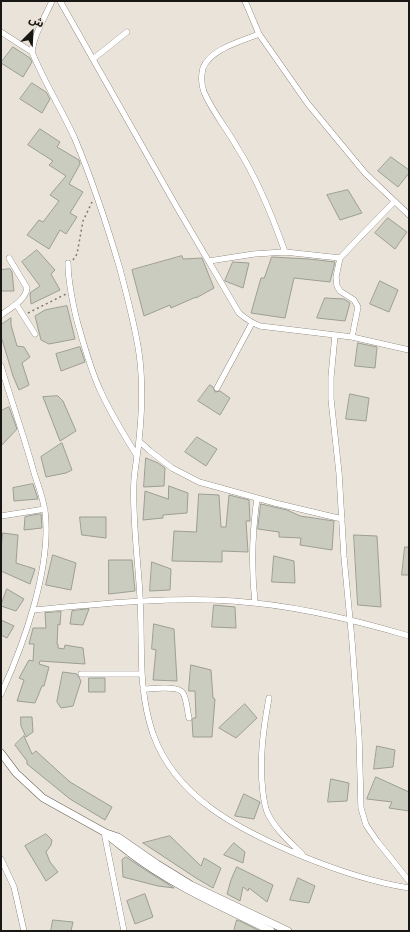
<!DOCTYPE html>
<meta charset="utf-8">
<style>
body{margin:0}
#map{position:relative;width:410px;height:932px;overflow:hidden;background:#eae3d9;font-family:Cabin,"Noto Sans Arabic",sans-serif}
canvas{display:block}
.frame{position:absolute;inset:0;border:2px solid #191713;pointer-events:none}
.north{position:absolute;left:12px;top:12px;width:40px;height:40px;-webkit-text-stroke:3px #eae3d9;paint-order:stroke;rotate:24deg;font-size:11px;font-weight:700;line-height:16px;text-align:center;color:#191713}
.north::after{content:'';display:block;margin:auto;width:14px;height:18px;background:#191713;clip-path:polygon(50% 0,100% 100%,50% 72%,0 100%)}
</style>
<div id="map">
<canvas width="410" height="932"></canvas>
<div class="frame"></div>
<div class="north">ش</div>
</div>
<script>
const context = document.querySelector('canvas').getContext('2d');
context.lineJoin = 'round';
function fillPath(path, color) { context.fillStyle = color; context.fill(path, 'evenodd'); }
function stroke(path, color, width, dash) { context.strokeStyle = color; context.lineWidth = width; context.lineCap = dash ? 'butt' : 'round'; context.setLineDash(dash || []); context.stroke(path); }
const building = new Path2D(`
 M13 47 30 58 32 62 23 77 1 63Z
 M32 83 46 92 50 99 42 113 20 99Z
 M40 129 60 142 57 147 79 160 80 164 69 184 83 192 70 213 77 217 66 234 60 230 49 249 27 235 39 220 43 222 59 201 50 195 66 176 49 165 53 161 28 145Z
 M391 157 409 170V173L398 187 378 171Z
 M348 190 362 213 340 220 327 195Z
 M388 218 407 232 395 249 375 233Z
 M37 250 55 270 51 274 60 290 31 304 30 293 40 286 22 262Z
 M182 256 183 259 202 258 214 288 196 298V297L171 308 170 305 144 316 132 270Z
 M272 257 309 259 335 262 330 282 294 278 285 318 251 313 261 278H264Z
 M233 262 249 263 243 288 225 281Z
 M10 269 12 272 14 291H1V270Z
 M380 281 398 290 389 312 370 304Z
 M325 298 344 299 350 303 345 321 317 318Z
 M67 306 75 339 49 344 41 340 35 316 45 310Z
 M11 318V325L17 346 24 347 30 357 22 363 29 385 19 390 13 376 1 336V325Z
 M358 343 377 347 375 368 355 366Z
 M80 347 85 362 61 371 56 354Z
 M210 385 213 387 215 392 220 391 230 398 220 415 198 401Z
 M350 394 369 398 366 421 346 419Z
 M58 396 63 401 76 431 60 441 43 397Z
 M9 407 17 429 1 446V411Z
 M197 437 217 449 206 466 185 452Z
 M62 443 72 470 66 473 46 477 41 457Z
 M146 458 158 463 165 468 164 486 144 487Z
 M33 484 38 499 14 501 13 488Z
 M169 486 188 493 187 513 163 515V518L143 520 145 491 168 499Z
 M199 494 219 495 221 527H226L229 495 249 500 250 521H246L248 552 222 551V562L172 561 174 531 196 532Z
 M261 504 287 510 300 516 334 521 332 550 300 545 301 538 279 537V532L258 529Z
 M39 514H41L42 528 24 530 25 517Z
 M80 517H106V538L82 535Z
 M3 533 18 535 16 563 35 569 30 584 1 571V551Z
 M354 535 377 536 381 607 358 605Z
 M405 547H409V575H402Z
 M53 555 76 563 71 590 46 585Z
 M274 556 294 561 295 583 272 582Z
 M109 560H132L135 591 109 594Z
 M152 562 171 569 170 590 150 591Z
 M7 589 24 599 16 611 1 606Z
 M214 605 235 607 236 628 212 627Z
 M89 609 83 625 70 624 72 611Z
 M61 612 60 625 58 624 57 644H58V648L64 649 65 645 83 648 85 664 40 661 39 664 49 667 44 686H42L35 703 17 701 24 680 19 678 29 660 33 661 34 644H29L33 628H46L45 613Z
 M1 620 14 626 7 638 1 635Z
 M154 624 174 629 177 681 153 680 156 650 152 649Z
 M191 665 211 670 213 698 215 699 212 737H193L192 720 193 718H196L195 691H189Z
 M63 672 77 674 81 681 73 706 61 708 57 702Z
 M89 678H105V692H89Z
 M245 704 257 718 236 738 219 728Z
 M21 717H32L33 732 26 737 21 726Z
 M24 736 32 754 36 751 70 782 112 807 105 820 70 799 27 764V761L15 745Z
 M377 746 395 750 393 767 374 769Z
 M376 777 409 792V811L389 808 392 802 367 799Z
 M331 779 349 783 347 801 328 802Z
 M244 794 260 802 254 819 235 816Z
 M46 834 52 840 51 845 46 852 50 862 58 872 46 881 25 846Z
 M170 836 201 866 204 858 221 868 213 888 196 878 143 843Z
 M234 843 245 852 243 863 224 855Z
 M126 857 144 869 174 888 158 886 123 877 122 860Z
 M237 867 273 885 267 902 249 888 248 891 243 887 240 901 227 894 231 880Z
 M298 878 315 886 309 903 290 900Z
 M145 894 153 917 135 924 127 901Z
 M53 920 73 922 71 931H51Z
 M237 920 242 922 260 931H234Z`);
const path = new Path2D(`
 M73 260 77 254 83 221 92 202
 M28 313 66 294`);
const minor = new Path2D(`
 M52 1C45 17 34 34 32 52 44 82 62 110 75 139 93 182 107 225 120 269 127 297 135 325 139 353 143 381 142 412 139 440 138 453 135 467 134 480 132 520 138 558 140 597 143 646 137 686 153 734 176 798 238 829 297 854 333 869 371 882 409 888
 M60 1 175 204 239 313C246 319 252 323 260 326L352 337 409 350
 M245 1 259 34 308 104 365 173 409 215
 M1 32 32 52
 M259 34C242 41 210 49 203 68 201 76 201 84 204 92 212 111 227 129 237 147 258 180 272 215 285 252
 M93 59 127 32
 M209 261 254 254 285 252 340 258
 M68 263C68 282 72 299 76 317 83 342 90 369 101 392 111 414 124 435 137 456
 M16 304 35 334
 M1 315C10 308 26 300 27 288L9 258
 M335 335 331 377V399L339 473 344 557 352 641 359 737 361 808 366 825 377 841 409 881
 M352 337 358 307 354 300 340 291 337 286 336 277 340 258 357 240 394 202
 M1 366C12 403 25 439 35 476 39 487 43 499 45 511 52 566 24 644 1 694
 M217 388 252 323
 M139 441 150 451 172 468 199 482 275 503 342 519
 M1 516 45 509
 M255 603C251 567 252 534 257 498
 M33 610C99 604 166 597 233 601 293 605 352 619 409 636
 M81 674H141
 M143 689C151 689 179 685 183 693 187 700 187 710 189 718
 M269 698C263 730 259 761 263 793 264 801 265 808 268 814 276 830 290 842 302 854
 M104 832 124 931
 M1 859 14 887 24 931`);
const tertiary = new Path2D(`
 M1 753 16 773 43 798 106 833 118 837 157 864 191 885 288 931
 M109 836C115 842 123 847 130 853 173 886 223 907 271 931`);
fillPath(building, '#caccc0');
stroke(building, '#9c9e93', 1);
stroke(minor, '#69635a', 6);
stroke(tertiary, '#69635a', 8);
stroke(path, '#7f7a74', 1.5, [2, 3]);
stroke(minor, '#fff', 5.5);
stroke(tertiary, '#fff', 7);
</script>
